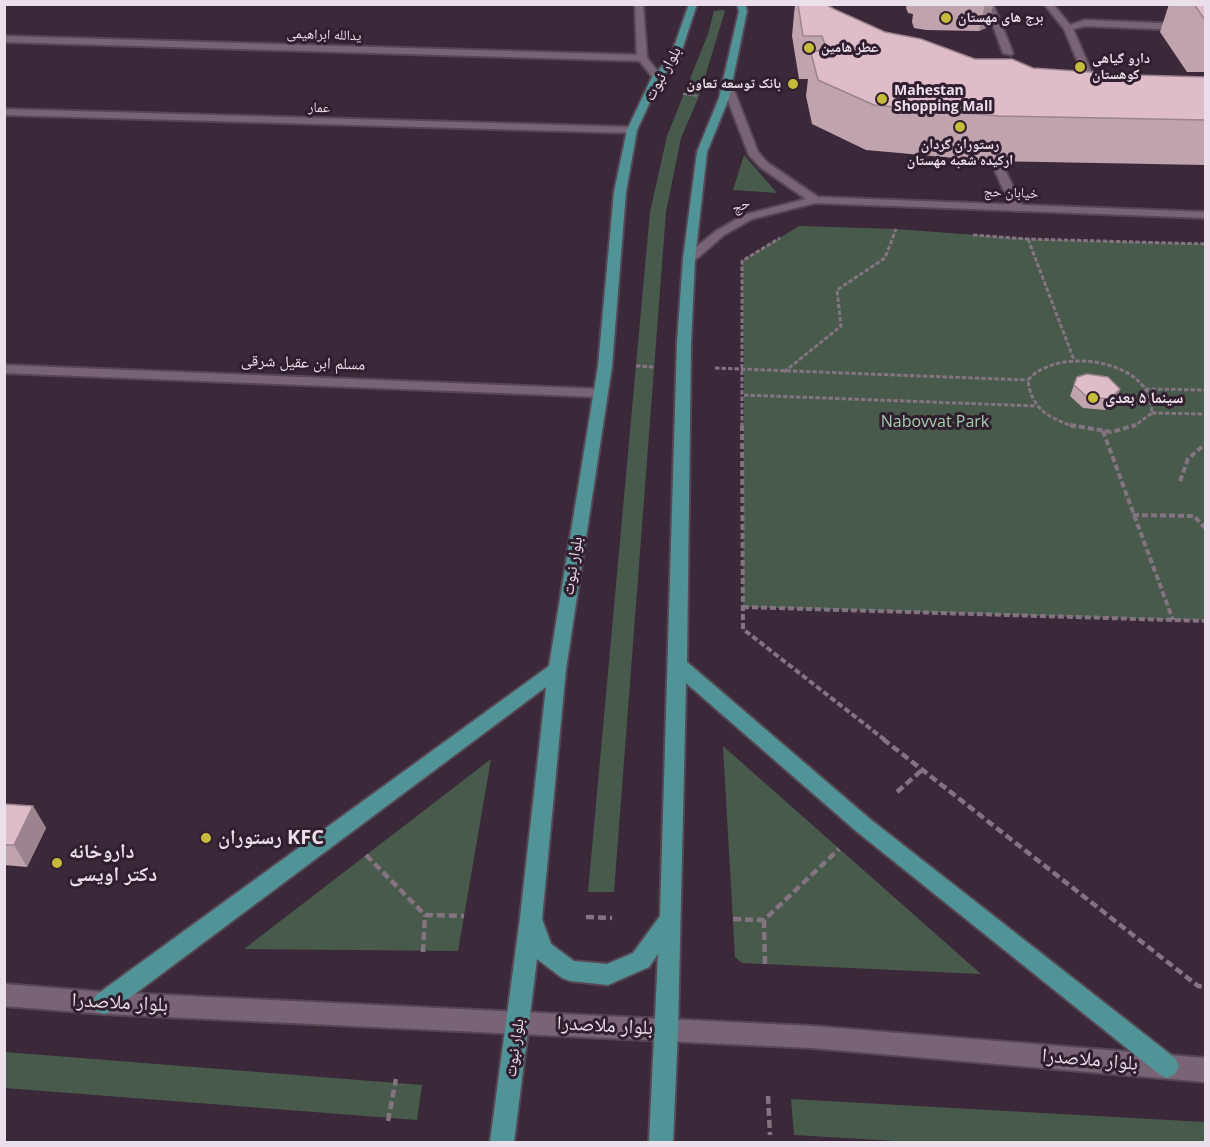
<!DOCTYPE html>
<meta charset="utf-8">
<style>
body{margin:0}
#map{position:relative;width:1210px;height:1147px;overflow:hidden;background:#3b2939;font-family:"Open Sans",sans-serif}
canvas{display:block}
.frame{position:absolute;inset:0;border:6px solid #ebdfe9;pointer-events:none}
</style>
<div id="map">
<canvas width="1210" height="1147"></canvas>
<div class="frame"></div>
</div>
<script>
const context = document.querySelector('canvas').getContext('2d');
context.lineJoin = 'round';
function fillPath(path, color) { context.fillStyle = color; context.fill(path, 'evenodd'); }
function stroke(path, color, width, dash) { context.strokeStyle = color; context.lineWidth = width; context.lineCap = dash ? 'butt' : 'round'; context.setLineDash(dash || []); context.stroke(path); }
function drawText(font, color, halo, rows, align = 'center') {
  context.font = font + ' "Open Sans","Noto Naskh Arabic",sans-serif'; context.lineWidth = 6; context.setLineDash([]); context.textBaseline = 'middle'; context.strokeStyle = halo; context.fillStyle = color; for (const [text, x, y, turn = 0] of rows) {
    context.save(); context.translate(x, y); context.rotate((+turn || 0) * Math.PI / 180); context.textAlign = isNaN(turn) ? turn : align; if (halo) context.strokeText(text, 0, 0); context.fillText(text, 0, 0); context.restore();
  }
}
const green = new Path2D(`
 M722 10 725 11 699 96 681 138 666 212 614 892H588L650 212 667 136 708 34 714 11Z
 M744 155 777 193 733 190Z
 M799 226 896 229 1028 239 1205 244V621L743 607 744 371 742 261Z
 M723 746 981 974 742 963 735 957Z
 M491 759 458 951 244 949Z
 M5 1052 422 1085 417 1120 5 1088Z
 M791 1099 1205 1122V1142H913L794 1135Z`);
const pathFar3 = new Path2D(`
 M683 94 697 96`);
const pathFar2 = new Path2D(`
 M973 235 1028 239 1206 244
 M1028 239 1074 360
 M636 366 654 367
 M715 368 1028 380
 M784 372 841 326 837 290 885 258 896 229
 M1145 389 1206 390
 M744 395 1036 406
 M1152 413 1206 414
 M742 427V261L780 238
 M1075 427C1049 418 1031 409 1028 380 1054 350 1125 357 1146 390 1150 398 1151 405 1152 413L1133 427`);
const pathFar1 = new Path2D(`
 M742 425 743 629 885 740
 M1070 425 1111 432 1136 425
 M1103 431 1173 620
 M1180 481 1188 459 1206 443
 M1133 515 1194 516 1206 529
 M743 607 1206 621`);
const path = new Path2D(`
 M883 739 1198 986 1206 987
 M897 792 922 770
 M366 855 425 915 464 916
 M586 917 612 918
 M733 919 764 920 839 849
 M764 920 765 965
 M423 952 425 915
 M768 1096 770 1135
 M388 1121 396 1079`);
const service = new Path2D(`
 M996 159 1001 162 1024 209 1022 211H1014L1012 209 991 162Z`);
const minor = new Path2D(`
 M985 4H993L1013 53 1011 55 1003 53Z
 M1044 4H1053L1070 25 1085 20 1206 25V31L1085 26 1073 29 1099 89 1094 92 1089 89 1064 29Z
 M4 36 642 55 647 58 642 61 4 42Z
 M4 109 632 127 637 130 632 133 4 115Z
 M4 365 600 389 607 393 600 397 4 373Z`);
const tertiary = new Path2D(`
 M635 4H643L647 58 662 77 660 79H654L637 58Z`);
const secondary = new Path2D(`
 M727 82 732 85 758 152 768 163 818 197 1206 212V218L815 203 752 219 724 235 693 262H685V256L716 231 744 215 806 199 760 167 749 155 722 85Z
 M4 984 104 992 812 1026 1206 1058V1082L812 1048 104 1014 4 1006Z`);
const primary = new Path2D(`
 M689 4H697L679 59 661 78 637 130 626 192 612 366 566 669 542 919 551 944 574 961 607 964 633 953 660 916 677 342 683 259 697 152 719 98 739 11 737 4H745L747 11 729 98 707 152 695 259 691 342 687 662 870 819 1175 1058 1179 1066 1175 1074 1167 1078 1159 1074 856 831 686 683 678 1029 673 1142H649L658 954 649 967 608 985 570 981 562 978 537 959 514 1142H490L520 918 546 687 112 1011 104 1014 96 1011 93 1003 96 995 549 666 598 366 614 192 627 130 652 77 670 58Z`);
const wall = new Path2D(`
 M795 4H825L834 9 885 32 975 59 1033 68 1135 75 1206 77V165L988 161 866 150 812 124 806 96 808 79H799L792 36Z
 M907 4H993L988 27 979 31 926 30 914 28 912 22 913 14 908 13 906 8Z
 M1169 4H1206V72H1187L1160 32Z
 M1077 377 1120 389 1116 401 1105 410 1083 408 1070 396Z
 M4 804 33 806 46 828 27 867 4 865Z`);
const shadedWall = new Path2D(`
 M985 4H993L988 27 979 31Z
 M1120 389 1116 401 1105 410 1110 399Z
 M33 806 46 828 27 867 14 845Z`);
const building = new Path2D(`
 M798 4H825L834 9 885 32 921 39 975 59H1012L1033 68 1135 75 1206 77V120L999 116 874 105 818 80 811 53 826 48 822 36H803Z
 M1194 4H1206V20H1205Z
 M1087 374 1108 377 1120 389 1110 399 1087 397 1074 385 1077 377Z
 M4 804 33 806 14 845H4Z`);
const markers = [
 [946,18,6,"#c7bb3c"],
 [809,48,6,"#c7bb3c"],
 [1080,67,6,"#c7bb3c"],
 [793,84,6,"#c7bb3c"],
 [882,99,6,"#c7bb3c"],
 [960,127,6,"#c7bb3c"],
 [1093,398,6,"#c7bb3c"],
 [206,838,6,"#c7bb3c"],
 [57,863,6,"#c7bb3c"]
];
const farPoinames = [
 ["برج های مهستان",958,18],
 ["عطر هامین",821,48],
 ["دارو گیاهی",1092,59],
 ["کوهستان",1092,75],
 ["بانک توسعه تعاون",781,84,"right"],
 ["Mahestan",894,91],
 ["Shopping Mall",894,107],
 ["رستوران گردان",960,145,"center"],
 ["ارکیده شعبه مهستان",960,161,"center"]
];
const farStreetnames = [
 ["یدالله ابراهیمی",324,35,2],
 ["عمار",319,108,2],
 ["خیابان حج",1011,193,2],
 ["حج",741,206,-23]
];
const streetNames = [
 ["بلوار نبوت",663,74,-61],
 ["مسلم ابن عقیل شرقی",303,363,2],
 ["بلوار نبوت",573,566,-81],
 ["بلوار نبوت",515,1048,-82]
];
const poiNames = [
 ["سینما ۵ بعدی",1105,398]
];
const parkNames = [
 ["Nabovvat Park",935,422]
];
const nearPoinames = [
 ["رستوران KFC",218,838],
 ["داروخانه",69,852],
 ["دکتر اویسی",69,875]
];
const nearStreetnames = [
 ["بلوار ملاصدرا",120,1003,3],
 ["بلوار ملاصدرا",605,1026,3],
 ["بلوار ملاصدرا",1090,1060,5]
];
fillPath(green, '#485a4c');
stroke(service, '#564754', 4);
stroke(minor, '#564754', 4);
stroke(tertiary, '#564754', 4);
stroke(secondary, '#564754', 4);
stroke(primary, '#564754', 4);
stroke(pathFar3, '#847482', 2, [4, 1.5]);
stroke(pathFar2, '#847482', 3, [4.5, 2]);
stroke(pathFar1, '#847482', 4, [6, 3]);
stroke(path, '#847482', 4.5, [8, 4]);
fillPath(service, '#796476');
fillPath(minor, '#796476');
fillPath(tertiary, '#796476');
fillPath(secondary, '#796476');
fillPath(primary, '#519497');
fillPath(wall, '#bfa3ad');
fillPath(shadedWall, '#9b848d');
fillPath(building, '#debdc9');
stroke(building, '#9b848d', 1.5);
for (const [x, y, r, color] of markers) { const dot = new Path2D(); dot.arc(x, y, r, 0, 2 * Math.PI); context.fillStyle = color; context.fill(dot); stroke(dot, '#311f2f', 2); }
drawText('bold 14px', '#ebdfe9', '#311f2f', farPoinames, 'left');
drawText('14px', '#ebdfe9', '#311f2f', farStreetnames);
drawText('16px', '#ebdfe9', '#311f2f', streetNames);
drawText('bold 16px', '#ebdfe9', '#311f2f', poiNames, 'left');
drawText('16px', '#a1d0ac', '#311f2f', parkNames);
drawText('bold 20px', '#ebdfe9', '#311f2f', nearPoinames, 'left');
drawText('20px', '#ebdfe9', '#311f2f', nearStreetnames);
</script>
